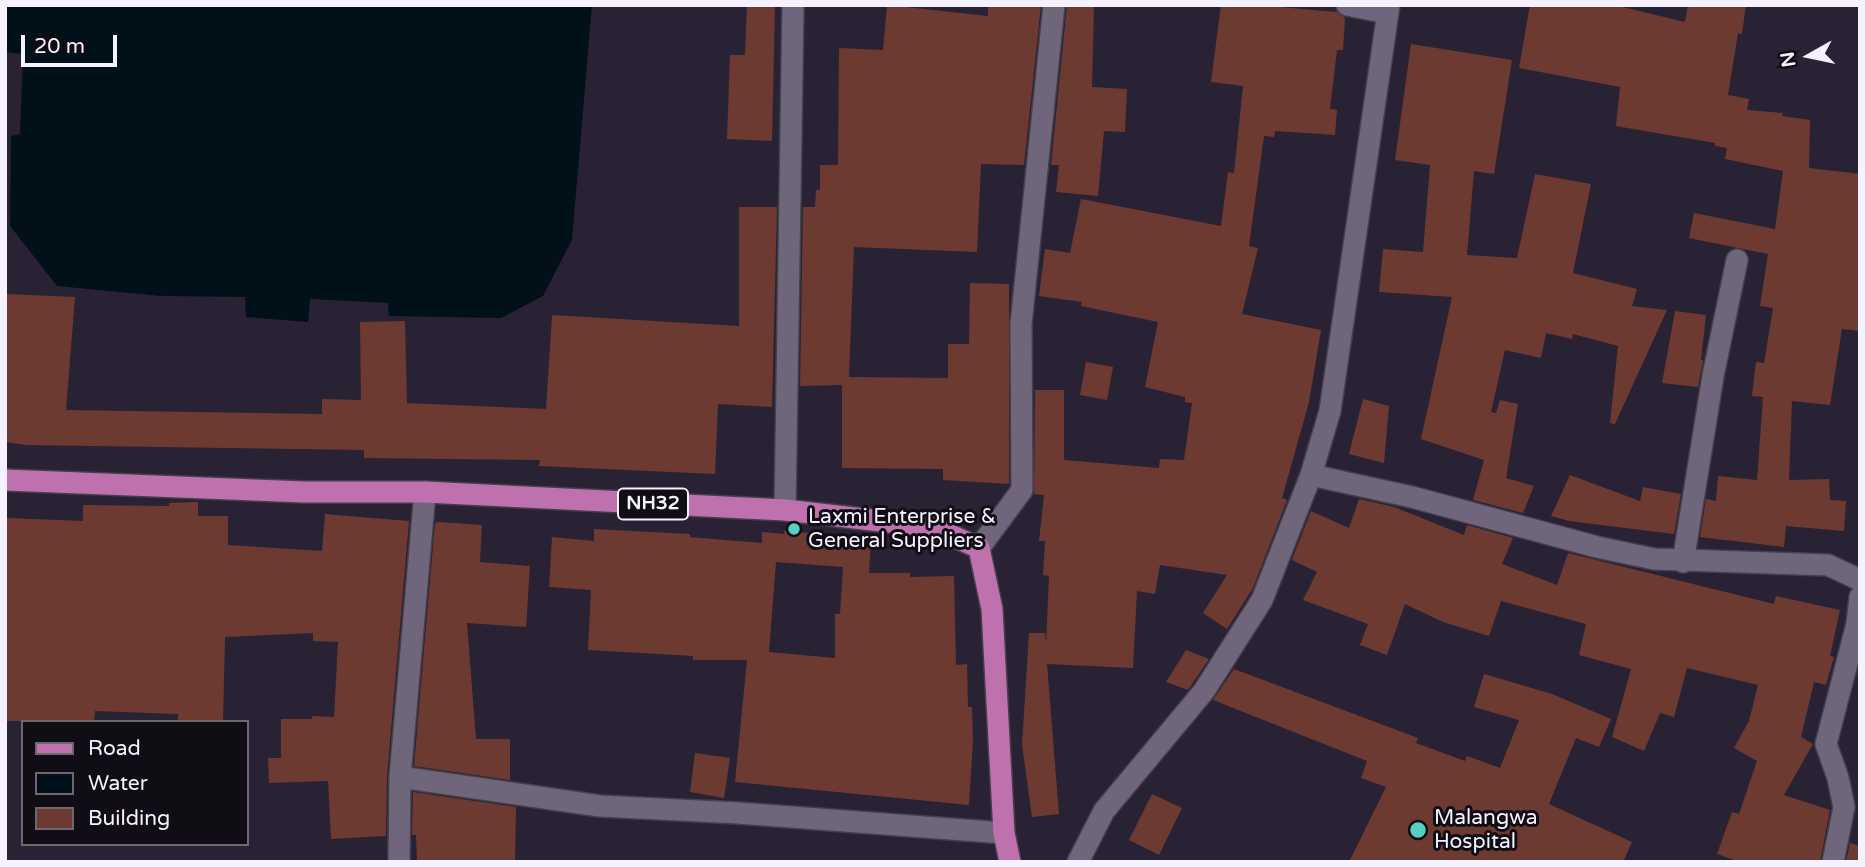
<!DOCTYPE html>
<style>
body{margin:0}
#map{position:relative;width:1865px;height:867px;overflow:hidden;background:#292234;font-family:"Varela Round",sans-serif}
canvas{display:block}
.frame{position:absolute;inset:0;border:7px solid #f6f1fe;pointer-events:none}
.legend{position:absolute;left:21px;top:720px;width:228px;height:126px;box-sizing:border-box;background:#100d15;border:2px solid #6c6872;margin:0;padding:9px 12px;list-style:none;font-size:21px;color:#f6f1fe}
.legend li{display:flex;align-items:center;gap:14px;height:35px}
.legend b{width:35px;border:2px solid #6c6872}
.north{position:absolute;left:1774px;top:21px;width:70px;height:70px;-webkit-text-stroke:5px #100d15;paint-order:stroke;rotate:261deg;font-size:19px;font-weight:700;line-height:28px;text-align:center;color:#f6f1fe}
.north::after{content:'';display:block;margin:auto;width:24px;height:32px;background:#f6f1fe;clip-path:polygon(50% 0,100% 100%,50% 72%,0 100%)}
.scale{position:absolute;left:21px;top:35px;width:96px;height:32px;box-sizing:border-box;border:4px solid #f6f1fe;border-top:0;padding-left:9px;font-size:21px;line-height:24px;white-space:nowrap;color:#f6f1fe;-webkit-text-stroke:5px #100d15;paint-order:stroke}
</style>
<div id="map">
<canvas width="1865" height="867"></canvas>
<div class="frame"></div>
<ul class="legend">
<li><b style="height:9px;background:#be71ad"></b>Road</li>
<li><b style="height:19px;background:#021119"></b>Water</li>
<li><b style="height:19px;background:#6d3a32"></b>Building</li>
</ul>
<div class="north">N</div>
<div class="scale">20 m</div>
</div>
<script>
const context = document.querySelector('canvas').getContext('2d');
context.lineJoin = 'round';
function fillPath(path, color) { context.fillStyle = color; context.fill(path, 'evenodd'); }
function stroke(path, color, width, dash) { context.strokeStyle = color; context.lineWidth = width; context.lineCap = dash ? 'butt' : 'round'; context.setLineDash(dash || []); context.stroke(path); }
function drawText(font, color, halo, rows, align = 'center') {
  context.font = font + ' "Varela Round",sans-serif'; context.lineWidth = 6; context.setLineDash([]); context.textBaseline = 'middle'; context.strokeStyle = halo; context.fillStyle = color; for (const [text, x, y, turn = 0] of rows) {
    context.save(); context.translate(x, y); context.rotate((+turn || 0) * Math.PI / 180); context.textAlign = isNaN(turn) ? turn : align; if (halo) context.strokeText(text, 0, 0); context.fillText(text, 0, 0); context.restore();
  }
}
const water = new Path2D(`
 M5 5H592L572 240 543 296 501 318 389 316 388 303 310 299 308 322 246 317 245 297 161 296 57 286 10 226 11 136 20 134 23 54 5 52Z`);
const building = new Path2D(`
 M747 5H775L772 141 727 139 730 55H745Z
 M887 5 988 16V5H1041L1024 165 981 164 977 252 854 247 849 377 948 378V344H969L970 283 1009 284V484L943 480V469L842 468V385L800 386 803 207H815L816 190H820V165H838L839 48 883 50Z
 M1067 5H1094L1092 87 1127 89 1125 132 1104 131 1098 196 1056 192 1059 165H1051Z
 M1221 5H1256L1337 12 1345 18 1343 50H1337L1330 109 1337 110 1335 135 1275 131 1274 137 1264 136 1249 246 1258 248 1242 314 1321 330 1309 402 1282 498 1287 500 1253 588 1227 629 1203 613 1227 575 1160 565 1155 594 1137 591 1133 668 1047 664 1059 814 1032 817 1022 745 1029 633H1045L1046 644 1049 576 1043 575 1045 541H1039L1044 495 1034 494 1035 390H1064V460L1159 468 1160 459 1184 460 1192 403 1185 402V397L1145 387 1158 322 1081 306 1082 302 1039 296 1045 249 1070 253 1081 199 1221 226 1228 172 1234 173 1243 86 1211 82Z
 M1530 5H1614L1685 22 1688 5H1746L1742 34 1738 33 1728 95 1749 99 1747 110 1783 113 1782 116 1810 120 1809 168 1860 174V331L1842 329 1830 405 1792 401 1789 480 1829 479 1830 500 1846 501 1844 531 1786 526 1784 547 1700 537 1706 499 1716 501 1718 476 1757 480 1763 397 1752 396 1756 362 1764 363 1773 308 1760 306 1768 254 1689 238 1694 213 1775 229 1783 171 1725 159 1727 148 1715 146V143L1616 126 1620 87 1519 68Z
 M1411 44 1512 60 1494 174 1474 171 1467 255 1517 258 1535 174 1591 184 1573 273 1637 289 1632 306 1667 310 1615 424 1610 423 1618 346 1573 334 1572 339 1546 333 1541 358 1505 350 1491 412 1496 413 1500 400 1518 404 1506 478 1534 486 1523 513 1473 500 1484 460 1421 439 1452 297 1379 292 1383 249 1423 252 1430 165 1395 160Z
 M739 207H777L772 407 718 404 715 474 539 466 540 460 364 458V450L26 445 5 442 7 294 75 297 66 410 322 414V399L361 400 360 322 405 321 407 403 546 409 552 315 739 326Z
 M1675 311 1706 315 1701 360H1703L1698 387 1662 383Z
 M1086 362 1113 367 1107 400 1080 395Z
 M1363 399 1389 406 1384 463 1349 454Z
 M1570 475 1640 501 1643 487 1681 494 1674 534 1569 521 1551 516Z
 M1359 499 1394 507 1464 535 1467 525 1513 538 1502 564 1557 585 1568 553 1774 604 1776 596 1840 610 1830 656 1834 657 1826 685 1814 682 1801 737 1813 744 1784 795 1830 810 1820 862H1740L1717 854 1732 812 1739 814 1757 761 1734 748 1749 721 1758 685 1687 668 1674 717 1660 713 1644 751 1612 737 1631 669 1579 655 1586 624 1501 601 1489 636 1443 622 1405 604 1387 655 1360 645 1368 624 1303 600 1317 572 1292 560 1311 511 1349 528Z
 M198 502V516H228V545L322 551 325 514 409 521 387 776 386 836 331 839 328 781 269 783 268 758H281V719H312V716L334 717 338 642 313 641V633L225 637 223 722H178V714L95 711 94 722 5 721 7 518 83 521V505L169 506V503Z
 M439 522 482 525 480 562 530 566 526 627 467 623 476 739H510V780L414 766 435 523Z
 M594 529 690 534V537L762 543V532L784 534V531L809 533V535L871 538 869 573H910V577L954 576 956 665 967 664 968 707H972L973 741 969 805 735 782 747 660H693V656L588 650 591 590 549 587 552 537 594 541ZM776 562 843 567 840 614H835V658L769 652Z
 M1186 650 1209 659 1188 690 1166 682Z
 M1234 669 1418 738 1416 743 1465 761 1467 756 1500 768 1519 720 1474 707 1484 674 1552 694 1611 719 1599 747 1576 738 1549 804 1632 842 1623 862H1349L1386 787 1361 778 1367 761 1213 700Z
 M695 753 730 758 724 798 690 792Z
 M413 792 516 807 515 862H417L416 835H412Z
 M1152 794 1182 808 1159 855 1129 840Z
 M1850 843 1860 846V862H1846Z`);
const street = new Path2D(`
 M1347 5 1387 13
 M1311 475 1412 497 1597 547 1654 559 1828 565 1860 580
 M785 510 793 5
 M979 548 1022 490 1021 324 1054 5
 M1683 562 1713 376 1737 260
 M400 777 600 806 738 813 1004 833
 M399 862 400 777 425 492
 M1078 862 1104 811 1204 691 1262 600 1311 475 1330 411 1389 5
 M1833 862 1844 807 1838 778 1826 744 1857 624 1860 597`);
const primary = new Path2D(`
 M5 480 304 492H425L785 510 933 527 979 548 992 609 1004 833 1010 862`);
const markers = [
 [794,529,7,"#56cec2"],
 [1418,830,9,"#56cec2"]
];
const shields = [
 [653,504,70]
];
const shieldNames = [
 ["NH32",653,504]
];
const poiNames = [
 ["Laxmi Enterprise &",808,517],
 ["General Suppliers",808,541],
 ["Malangwa",1434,818],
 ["Hospital",1434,842]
];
fillPath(water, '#021119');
fillPath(building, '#6d3a32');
stroke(street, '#443e4d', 24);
stroke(primary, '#443e4d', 24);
stroke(street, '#6f667b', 21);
stroke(primary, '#be71ad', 21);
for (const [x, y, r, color] of markers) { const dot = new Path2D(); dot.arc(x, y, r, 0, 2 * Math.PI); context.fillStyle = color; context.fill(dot); stroke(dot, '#100d15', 2.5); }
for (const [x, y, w] of shields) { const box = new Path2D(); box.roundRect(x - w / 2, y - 15.5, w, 31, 5); context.fillStyle = '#100d15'; context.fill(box); stroke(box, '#f6f1fe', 2); }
drawText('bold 19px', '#f6f1fe', null, shieldNames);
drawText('21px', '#f6f1fe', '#100d15', poiNames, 'left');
</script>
